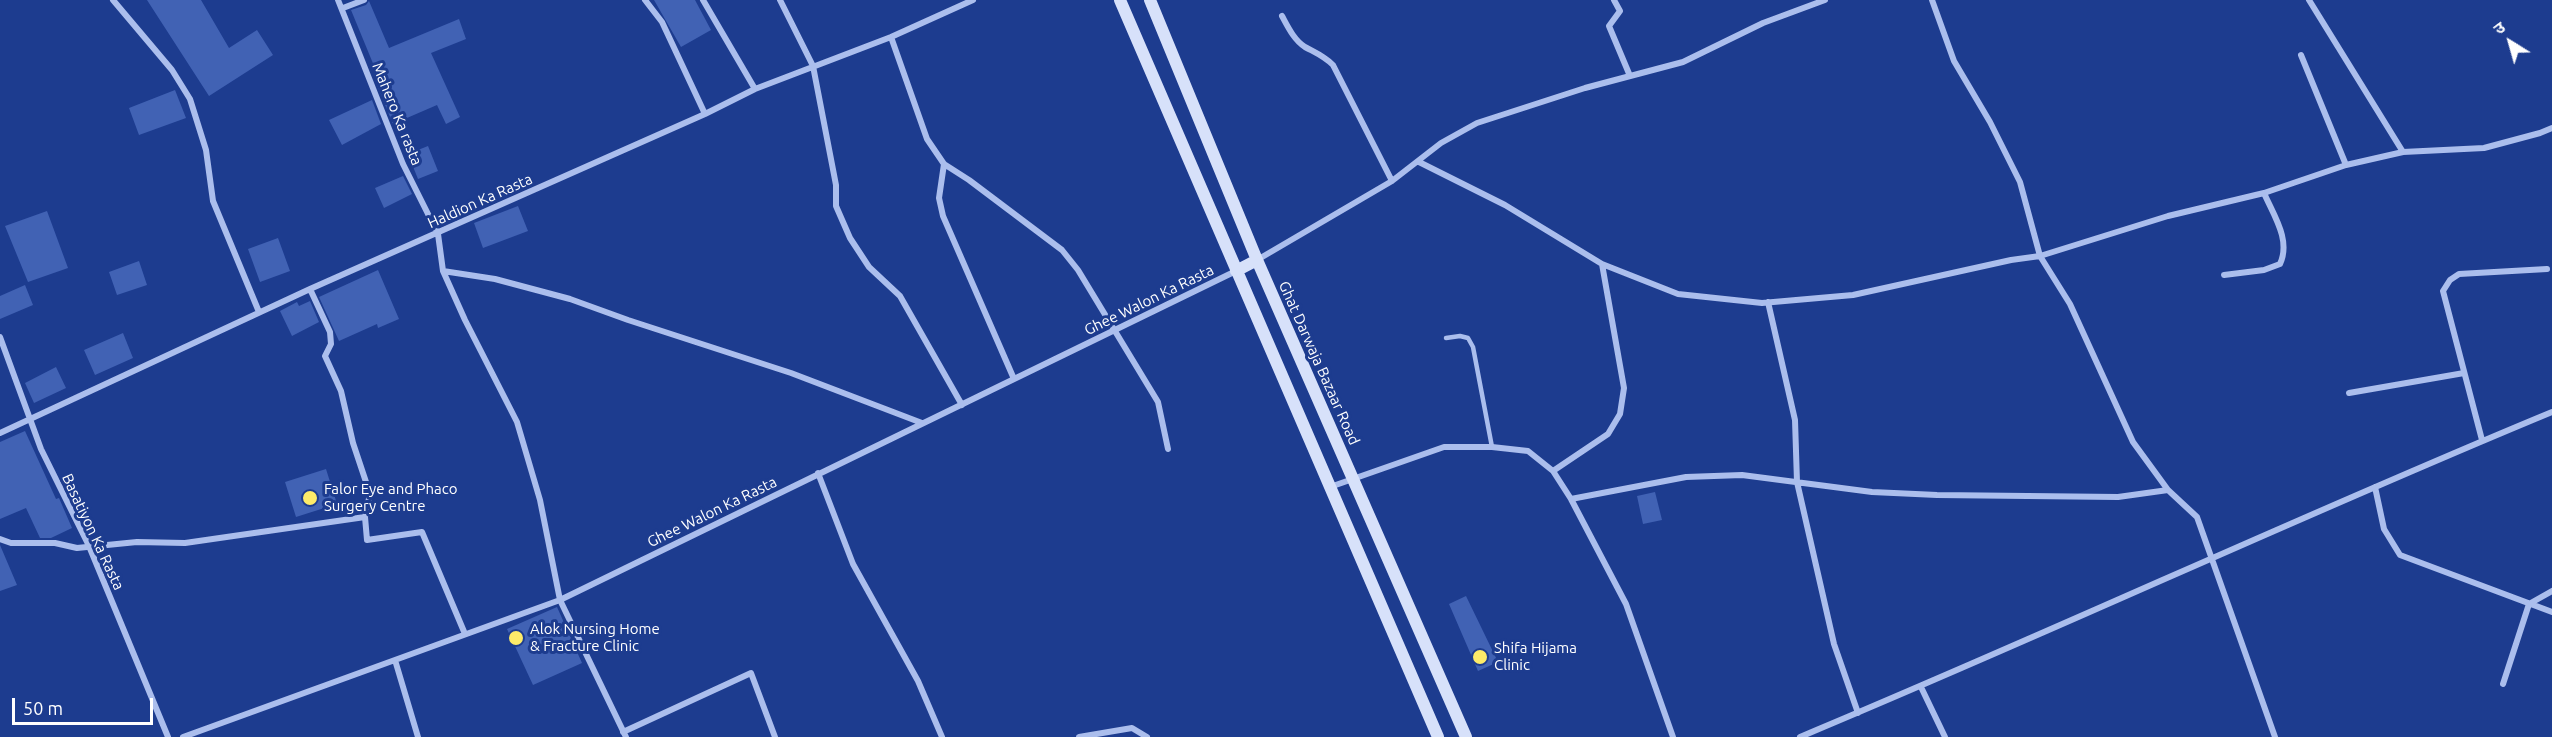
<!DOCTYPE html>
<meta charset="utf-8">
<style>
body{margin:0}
#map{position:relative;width:2552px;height:737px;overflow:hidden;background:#1d3c8f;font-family:Ubuntu,"Noto Sans Devanagari",sans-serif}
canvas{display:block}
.north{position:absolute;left:2480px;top:12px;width:60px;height:60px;-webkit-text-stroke:4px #1d3c8f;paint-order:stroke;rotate:323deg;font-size:16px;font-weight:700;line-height:24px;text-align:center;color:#fff}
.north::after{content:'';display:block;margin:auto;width:21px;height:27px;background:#fff;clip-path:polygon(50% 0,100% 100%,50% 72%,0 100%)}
.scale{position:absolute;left:12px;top:698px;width:141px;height:27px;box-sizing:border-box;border:3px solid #fff;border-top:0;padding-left:8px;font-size:18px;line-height:21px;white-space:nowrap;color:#fff;-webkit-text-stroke:4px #1d3c8f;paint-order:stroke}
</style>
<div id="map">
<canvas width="2552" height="737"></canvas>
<div class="north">उ</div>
<div class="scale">50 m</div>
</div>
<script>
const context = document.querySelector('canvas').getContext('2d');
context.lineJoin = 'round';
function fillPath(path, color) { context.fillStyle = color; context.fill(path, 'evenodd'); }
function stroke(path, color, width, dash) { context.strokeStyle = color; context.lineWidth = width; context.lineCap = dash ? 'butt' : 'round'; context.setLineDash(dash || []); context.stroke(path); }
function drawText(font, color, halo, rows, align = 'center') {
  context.font = font + ' Ubuntu,sans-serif'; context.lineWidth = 6; context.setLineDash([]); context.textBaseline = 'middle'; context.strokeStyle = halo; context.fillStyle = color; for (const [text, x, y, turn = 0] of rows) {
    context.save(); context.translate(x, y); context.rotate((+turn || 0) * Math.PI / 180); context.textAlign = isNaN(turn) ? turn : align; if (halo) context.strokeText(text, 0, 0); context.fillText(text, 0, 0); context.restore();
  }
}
const building = new Path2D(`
 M147 0H201L229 48 257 30 273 55 209 96Z
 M654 0H695L711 30 681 47Z
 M369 1 389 48 459 19 466 39 431 53 460 117 446 124 437 105 393 124 375 80 379 78 351 10 366 5Z
 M175 90 186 118 139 135 129 108Z
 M372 100 381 124 342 145 329 120Z
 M428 146 438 171 418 179 408 154Z
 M403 176 412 194 384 208 375 188Z
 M518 206 528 231 483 248 474 223Z
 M47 211 68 268 28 282 5 226Z
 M278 238 290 271 260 282 248 249Z
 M139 261 147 285 117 295 109 272Z
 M378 270 399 319 378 328 377 324 339 341 319 297Z
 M25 285 33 305 0 319V296Z
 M310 301 319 322 292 336 280 311 297 302 299 306Z
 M123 333 133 358 95 375 84 350Z
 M56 367 66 388 34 403 25 383Z
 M25 431 56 499 59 498 72 528 51 538H40L26 508 0 519V442Z
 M326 469 337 504 296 517 285 482Z
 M1655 492 1662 520 1643 524 1637 496Z
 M0 545 17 585 0 591Z
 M1466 596 1498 662 1478 671 1449 604Z
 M557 607 582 663 533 685 507 629Z`);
const lane = new Path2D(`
 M1446 338 1460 336 1468 338 1473 347 1492 447`);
const street = new Path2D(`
 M113 0 172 70 190 99 206 150 213 201 259 312
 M338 0 403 164 438 234 443 271 465 320 517 422 540 500 560 600 626 737
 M645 0 662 22 705 114
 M703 0 755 89
 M780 0 813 66 836 185V206L850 238 869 267 900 296 962 405
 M1614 0 1620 11 1609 26 1630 76
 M1932 0 1954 61 1990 122 2020 182 2040 256 2070 304 2133 442 2168 490 2197 517 2275 737
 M2309 0 2403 152
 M343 8 364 0
 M1282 16C1288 27 1294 40 1305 47 1316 53 1324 56 1333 65L1392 181
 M891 37 927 139 944 164 969 180 1062 250 1078 270 1158 402 1168 449
 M2301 55 2346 165
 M1419 162 1505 205 1602 264 1678 294 1762 303 1853 295 2011 260 2040 256 2168 216 2264 193 2346 165 2403 152 2484 148 2540 133 2552 128
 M944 164 939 198 943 216 1014 379
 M1257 260 1392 181 1441 143 1477 123 1585 88 1683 62 1763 23 1825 0
 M443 271 495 279 570 299 628 320 791 373 922 423
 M2224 275 2264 270 2280 264C2291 240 2274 216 2264 193
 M1768 302 1795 420 1797 482 1834 644 1858 713
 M0 337 41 449 89 546 168 737
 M2349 393 2464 373
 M0 433 310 289 705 114 755 89 891 37 973 0
 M2482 440 2443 291 2450 280 2459 274 2547 269
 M1553 471 1608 434 1620 414 1624 388 1602 264
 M818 473 853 564 918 681 942 737
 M1330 487 1444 447H1492L1528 451 1553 471 1571 499 1626 604 1673 737
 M2375 487 2384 529 2400 555 2552 612
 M1571 499 1686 477 1742 475 1872 492 1937 495 2118 497 2168 490
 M365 517 367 540 422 532 465 634
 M0 539 11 543H55L77 548 137 542 185 543 365 517 370 494 353 443 341 391 325 356 331 344 330 332 310 289
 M395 660 418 737
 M2503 684 2529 604 2552 591
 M1921 687 1945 737
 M623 732 751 673 775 737
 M183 737 560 600 1236 271
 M1079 737 1132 728 1147 737
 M1800 737C2052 632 2300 516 2552 412`);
const secondary = new Path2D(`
 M1120 0 1438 737
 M1150 0 1257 260 1466 737
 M1236 271 1257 260`);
const markers = [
 [310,498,8,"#fdeb69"],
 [516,638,8,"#fdeb69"],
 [1480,657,8,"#fdeb69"]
];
const streetNames = [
 ["Mahero Ka rasta",397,114,68],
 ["Haldion Ka Rasta",480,201,-24],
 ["Ghee Walon Ka Rasta",1149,300,-26],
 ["Ghat Darwaja Bazaar Road",1319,363,66],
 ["Ghee Walon Ka Rasta",712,512,-26],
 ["Basatiyon Ka Rasta",93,532,65]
];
const poiNames = [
 ["Falor Eye and Phaco",324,489],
 ["Surgery Centre",324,506],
 ["Alok Nursing Home",530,629],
 ["& Fracture Clinic",530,646],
 ["Shifa Hijama",1494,648],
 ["Clinic",1494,665]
];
fillPath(building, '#4162b4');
stroke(lane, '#abbeed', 4.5);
stroke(street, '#abbeed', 6);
stroke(secondary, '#d7e1fa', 12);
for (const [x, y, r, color] of markers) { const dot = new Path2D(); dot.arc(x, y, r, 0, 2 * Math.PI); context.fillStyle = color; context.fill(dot); stroke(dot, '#1d3c8f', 2); }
drawText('15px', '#fff', '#1d3c8f', streetNames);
drawText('15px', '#fff', '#1d3c8f', poiNames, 'left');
</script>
